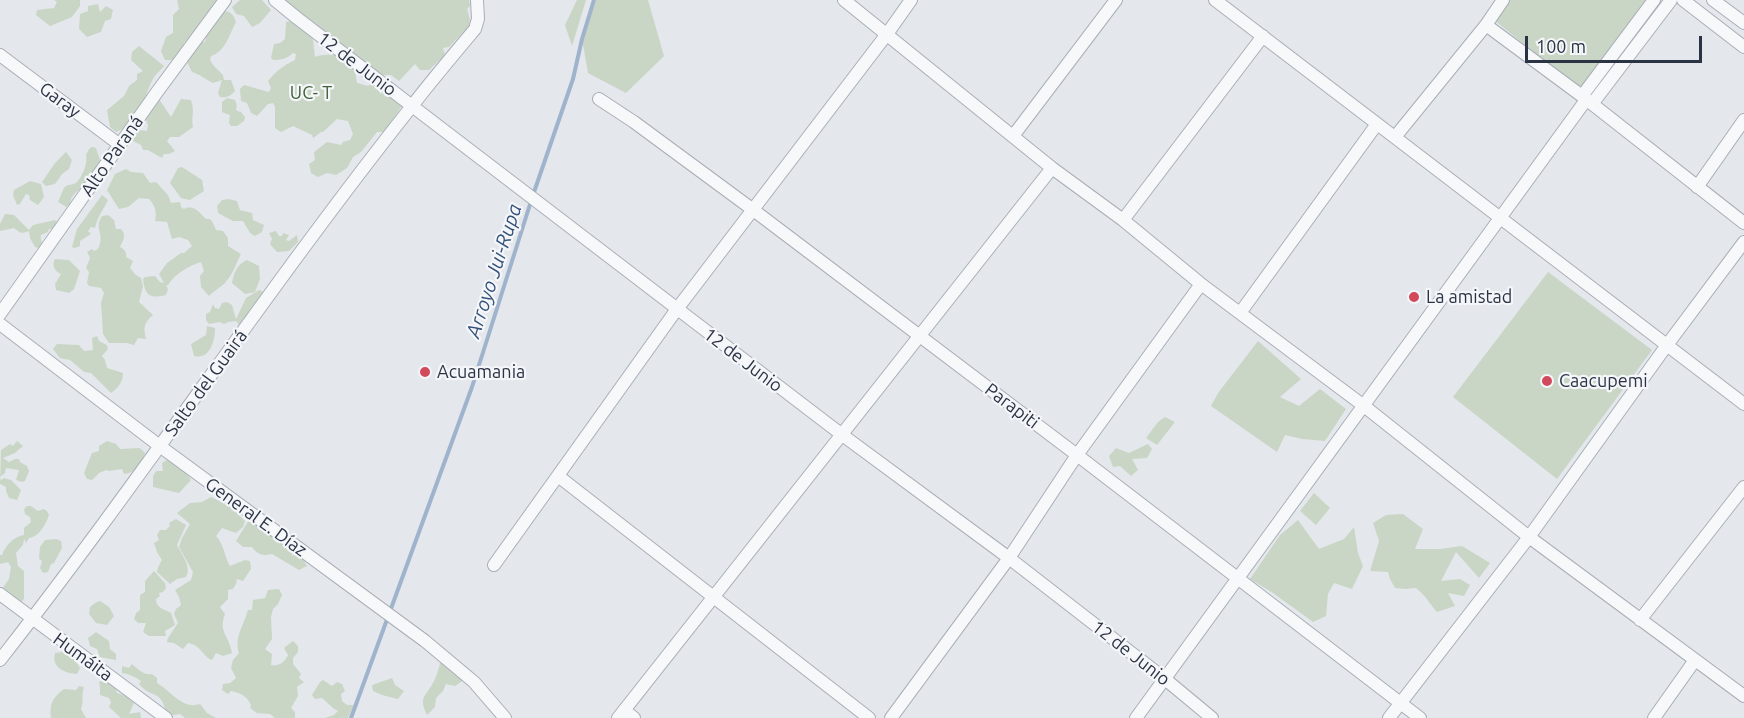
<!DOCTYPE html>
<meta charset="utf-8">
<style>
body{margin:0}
#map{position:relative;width:1744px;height:718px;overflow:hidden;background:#e4e7ec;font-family:Ubuntu,sans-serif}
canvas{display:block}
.scale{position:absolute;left:1525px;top:36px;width:177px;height:27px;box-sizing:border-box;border:3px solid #2b3445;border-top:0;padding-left:8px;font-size:18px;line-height:21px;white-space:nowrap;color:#2b3445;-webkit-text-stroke:4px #f4f6f9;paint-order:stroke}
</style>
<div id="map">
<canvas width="1744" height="718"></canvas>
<div class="scale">100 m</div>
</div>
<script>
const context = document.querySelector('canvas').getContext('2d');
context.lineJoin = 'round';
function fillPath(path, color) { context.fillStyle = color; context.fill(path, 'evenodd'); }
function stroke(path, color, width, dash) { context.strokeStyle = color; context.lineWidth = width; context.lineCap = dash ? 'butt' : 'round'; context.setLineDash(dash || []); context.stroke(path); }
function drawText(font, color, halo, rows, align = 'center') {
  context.font = font + ' Ubuntu,sans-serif'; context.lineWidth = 4.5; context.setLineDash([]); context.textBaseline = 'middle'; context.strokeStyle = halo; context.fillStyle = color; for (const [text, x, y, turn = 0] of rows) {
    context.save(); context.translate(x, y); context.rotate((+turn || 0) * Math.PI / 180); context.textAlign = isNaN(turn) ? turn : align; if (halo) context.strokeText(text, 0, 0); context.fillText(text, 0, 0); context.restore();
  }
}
const green = new Path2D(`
 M54 0H80V6L72 17 50 26 36 15 37 10 54 8 57 2Z
 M177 0H220L194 40 184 42 187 50 177 60H165L161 51 166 37 173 33V15L179 9Z
 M240 0H262L271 10 260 23 252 27 244 16 236 14 232 7Z
 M282 0H469L470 6 467 9 470 20 468 30 463 32 449 47 443 48 445 55 429 70H420L415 64 399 81 391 75H381L312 32 315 57C324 53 340 54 348 61 354 66 356 75 357 83L368 86 372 83 381 94 384 92 400 101 402 106 384 132H377L361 152 353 157 347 168 336 175 327 173 318 177 311 173 309 164 315 160 314 152 327 142 341 145 343 142 350 140 353 134 348 121 337 119 323 132H321L313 138 312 135 293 126 281 132 275 128V107L273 103 268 104 257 116 251 113 247 103 241 101 240 89 244 85 269 92 271 88 268 81C277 70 283 66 295 60L296 54 293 53C287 59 281 60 273 60L271 58 274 44 280 43 285 39 286 22 291 21Z
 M577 0H586L572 46 565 25Z
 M596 0H648L664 56 626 93 588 73 582 39Z
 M1501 0H1650L1582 91 1489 16Z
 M98 4 100 12 106 6 113 10 111 19 105 21 101 32 87 37 79 29 80 14 88 11V6Z
 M221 11C230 11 233 13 236 22 229 35 226 51 211 56L210 60 214 66 223 75 224 80H231L235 91C230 96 228 98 220 97L218 93 222 80 213 83C206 80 200 74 192 72L186 60 199 42H205L208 30Z
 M139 46 164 66C161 70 157 73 154 77 141 100 144 122 116 132L110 127 107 110 124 96 129 86 137 80V74L143 71 131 60 132 52Z
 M227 98 235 100 237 106 236 109 237 111 241 112 245 117 244 121 237 126H231L229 123 230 115 222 112V102Z
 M159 99 171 117 181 99 191 100C195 112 191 116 193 127L179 137H170L167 141 175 151 169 154H164L162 158 148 150H143L141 145 133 141 132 134 138 130 147 131 148 125 144 115Z
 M92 147 96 148 101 163C96 170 92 178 86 184 79 191 71 193 70 204L66 207 58 202C60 198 62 192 64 188 68 183 73 186 77 182 83 175 88 163 86 155L89 149Z
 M66 152 72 160 69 169 62 174 55 184 46 186 42 182 55 163Z
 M182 167 202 180 204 191 190 200 181 198 170 183 178 168Z
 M126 169 131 172 143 173 150 183 156 182 168 195 171 203 180 202 181 207 184 209C194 204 199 212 206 219H210L213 223 216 230 223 231 228 238V246L241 254C236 264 232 276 224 284 219 288 214 291 209 296L201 287 200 276 204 271 201 262C188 266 175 274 168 285H166L168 289 166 295C150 299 145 296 143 279L145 277 155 276 160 282 164 283 159 274 167 263 181 253H184L192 246 188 240 179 237 172 239 167 222 155 221C157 212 155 205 149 199L139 198 128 207 119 209 107 190 115 174Z
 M30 181 41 184 44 197 38 205 30 200 29 195 26 194 20 204 17 205 13 195 14 190Z
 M102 195 108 200C103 211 98 215 95 228L91 227 88 231 91 234 80 241V246L75 248 72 247 77 229Z
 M228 199 237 201 240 210 252 213 253 220 264 225 262 232 255 236 250 233 243 221H233L218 213 217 206 222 200Z
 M5 214 14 215 29 230 33 225 55 220 57 222 53 229H49L48 232 41 235C39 241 46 243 39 248L35 247 30 238 29 231C22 234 20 233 14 228L0 231V224Z
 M108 215 114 220 116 229H121C127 235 123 240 120 247 124 249 127 252 126 257L133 261 130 268 136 275 141 278 143 286 139 302 153 315C144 323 143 327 146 339L138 338 134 345 127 343H109L103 334 101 303 104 293 101 288 89 286 87 283 89 272 86 268 90 258 87 252 92 249 94 251 98 249C106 233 93 230 102 216Z
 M276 231 279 236H282L283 233 289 235 286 240 289 241 297 235 298 242 289 251 277 252 270 244 272 239 269 233Z
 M55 259 69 260 80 271 74 289 69 293 56 290 55 284 61 274C55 271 51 266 55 259Z
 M247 260 259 266 260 279 255 292 245 294 232 283C234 273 237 264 247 260Z
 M1548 272 1652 350 1557 479 1453 397Z
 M259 290 264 292 266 295 243 325H239L236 321 228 322 224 324 220 322 209 324 206 320V314L210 312 213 304 215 308 219 309 222 303 227 302 232 305 236 319 246 298Z
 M207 326 215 328C215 341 210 360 194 356L191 344 206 335Z
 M97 336 99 341 107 345 108 349 102 356 105 360 107 368 123 373C123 382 118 388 111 393L91 373 84 372 70 360 60 358 53 349 57 344 79 345 84 351 93 350 92 338Z
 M1258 341 1301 379 1280 397 1299 406 1320 389 1346 409 1325 441 1302 439 1285 435 1277 452 1211 406 1218 393Z
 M1165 417 1175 422 1157 445 1146 438 1158 422Z
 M17 441 23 446 15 453 3 458 9 462 15 459H19L20 462 27 466 29 471 25 481 22 482 16 480 19 470 6 468 5 473 0 477 1 480 4 478 11 480 21 490 17 500 9 498 6 491V487L0 484 1 450 10 444 13 446Z
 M107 441 116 444 120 449 140 448 145 453C141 463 136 473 124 474L122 469 109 471 106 470 99 473 92 480 87 479 84 473 92 453 99 451V446Z
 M1148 444 1152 449 1147 458 1132 459 1138 470 1131 476 1120 466 1113 467 1109 456 1116 448 1129 453Z
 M167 460C179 464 185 470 191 480L179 493 153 487V476L156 471H163L162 463Z
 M1314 493 1330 508 1316 525 1300 511Z
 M211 497 229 506 245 521 243 527 236 533 222 528 216 536C224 544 224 556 230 566L245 560 250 561 251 569 243 581 237 579 236 584 233 589 228 590V599L220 607 225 614C218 632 229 635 232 653L223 656 216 653 212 660C203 657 201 645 188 643L183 649 174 643 167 642 168 638 178 623 174 614 176 609 181 605 179 597 175 590 191 580 193 572 179 547 182 538 190 524 177 513 190 503 202 502Z
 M27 506H31L38 511 44 509 47 511 49 515C46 524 39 537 29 538L26 543 24 539 23 545 16 553 18 566 24 571V599L16 607 0 592 9 579 11 567 8 562 0 564V555H2C6 545 13 537 24 535V528L31 522 30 517 25 514 24 509Z
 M1403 514 1423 529 1415 549H1440L1462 546 1490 563 1479 578 1456 552 1441 581 1460 579 1470 585 1464 596 1448 593 1455 606 1437 612C1430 604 1424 594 1416 588L1405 589 1395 588 1390 579 1388 572 1370 571 1379 541 1373 523 1386 515Z
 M176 519 186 525 177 545C182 555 192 567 186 577L177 579 170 584 157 572 158 567 162 560 157 552 154 543 159 540 157 535 160 530H166L170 526 169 523Z
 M249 520 263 529 292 549V555L302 557 307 566 299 570 272 554C262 556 258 555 252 547H243L236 541Z
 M1298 520 1319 549 1344 539 1354 527 1358 553 1363 566 1352 589 1334 583 1328 594 1326 616 1313 622 1273 593 1250 579 1280 535Z
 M56 539 61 541 62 548 54 563 51 564 48 572 43 573 40 568 42 561 39 559 40 547 45 540Z
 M154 571 165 583 166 588 163 592 159 593 160 596 156 599C156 608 164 609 171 613L175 625 165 631 166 636H149L143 632 146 623H138L134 619 136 613 140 610V595L145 592V581Z
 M279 589 282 595 278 604 273 609 271 617 272 639 265 649 272 654 271 665C280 666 284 663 288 655L284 648 293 641 298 646V652L293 658V664L301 674 299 678 304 682 297 687 298 696 291 708 295 712V718H275L270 714 257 713 250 708 251 705C247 696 241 693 231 691L228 694 222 690 223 684 230 683 236 678 231 668 233 660 239 653C234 637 244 625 248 610H252L253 600 265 598 268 590Z
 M100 601 109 607 114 616 107 625 96 623 89 614 90 607 95 603Z
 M96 632 109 641 110 649 116 654V660L100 657 97 649 90 646 88 638Z
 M63 652 74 659 80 668 77 674C65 673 51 668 55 653Z
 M442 658 460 674 462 681 455 686 446 684 443 691 436 698 435 707 427 715C418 696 426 697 434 681 438 674 439 665 442 658Z
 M132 664C138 669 144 676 152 674L157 678V683C171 691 183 710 200 704L207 713 216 718H185L180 714 174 715 166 713C162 689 151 699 139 684L141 681C135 677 130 674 122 673V666L129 668Z
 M112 676 117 693 124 695 134 703 129 714 140 712 141 718H121L109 707 111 702 109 698 100 695V687L99 682Z
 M392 678 395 685 404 691 398 699 382 695 373 691 372 685Z
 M323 680 332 686 337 682 342 684 345 691 341 694 342 701 347 705H354L348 718H325L334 715 338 711 333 708 322 698 315 699 312 695 320 682Z
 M79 686 84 687C81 695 84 701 81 709L86 718H51C49 704 53 697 64 689L76 690Z`);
const stream = new Path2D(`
 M351 718 472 387 533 195 573 79 582 39 594 0`);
const street = new Path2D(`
 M275 0 297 18 841 434 1009 558 1165 679 1212 718
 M844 0 1052 168 1123 220 1201 284 1364 406 1529 537 1744 696
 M1215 0 1744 404
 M1683 0 1744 47
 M1713 0 1744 23
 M1486 25 1582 96 1744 223
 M0 55 120 145
 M1582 96 1654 0
 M599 99 634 122 752 209 1077 455 1420 718
 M1592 104 1671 0
 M1013 136 1116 0
 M1395 137 1486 25 1503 0
 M1697 187 1744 120
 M1123 220 1263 36
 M1240 313 1377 124
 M0 314 157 92 225 0
 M0 324 161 447 425 641 474 682 505 718
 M558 476 869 718
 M494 565 677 309 887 34 911 0
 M0 594 166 718
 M1640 620 1744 487
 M0 660C142 479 269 286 412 106 432 80 454 54 475 29L478 19 477 0
 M624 710 634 718
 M618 718 1052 168
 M891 718 1009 558 1077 455 1201 284
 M1136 718 1586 100
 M1389 718 1529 537 1667 345 1744 242
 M1654 718 1695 660`);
const markers = [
 [1414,297,6,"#d1495b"],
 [425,372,6,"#d1495b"],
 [1547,381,6,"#d1495b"]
];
const streetNames = [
 ["12 de Junio",357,64,37],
 ["Garay",60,100,37],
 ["Alto Paraná",112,156,-55],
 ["12 de Junio",743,360,37],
 ["Salto del Guairá",206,383,-54],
 ["Parapiti",1012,406,37],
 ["General E. Díaz",256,517,36],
 ["12 de Junio",1131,653,38],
 ["Humáita",83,657,36]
];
const parkNames = [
 ["UC- T",311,93]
];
const poiNames = [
 ["La amistad",1426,297],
 ["Acuamania",437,372],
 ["Caacupemi",1559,381]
];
const waterNames = [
 ["Arroyo Jui-Rupa",494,271,-72]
];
fillPath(green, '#c9d6c5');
stroke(stream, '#9fb4cc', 4);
stroke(street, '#a9aeb7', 14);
stroke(street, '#f7f8fa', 12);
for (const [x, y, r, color] of markers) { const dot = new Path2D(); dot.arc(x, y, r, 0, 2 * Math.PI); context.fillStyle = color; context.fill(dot); stroke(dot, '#f4f6f9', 2); }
drawText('18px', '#2b3445', '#f4f6f9', streetNames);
drawText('18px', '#3f6138', '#f4f6f9', parkNames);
drawText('18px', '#2b3445', '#f4f6f9', poiNames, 'left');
drawText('italic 20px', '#34527a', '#f4f6f9', waterNames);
</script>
